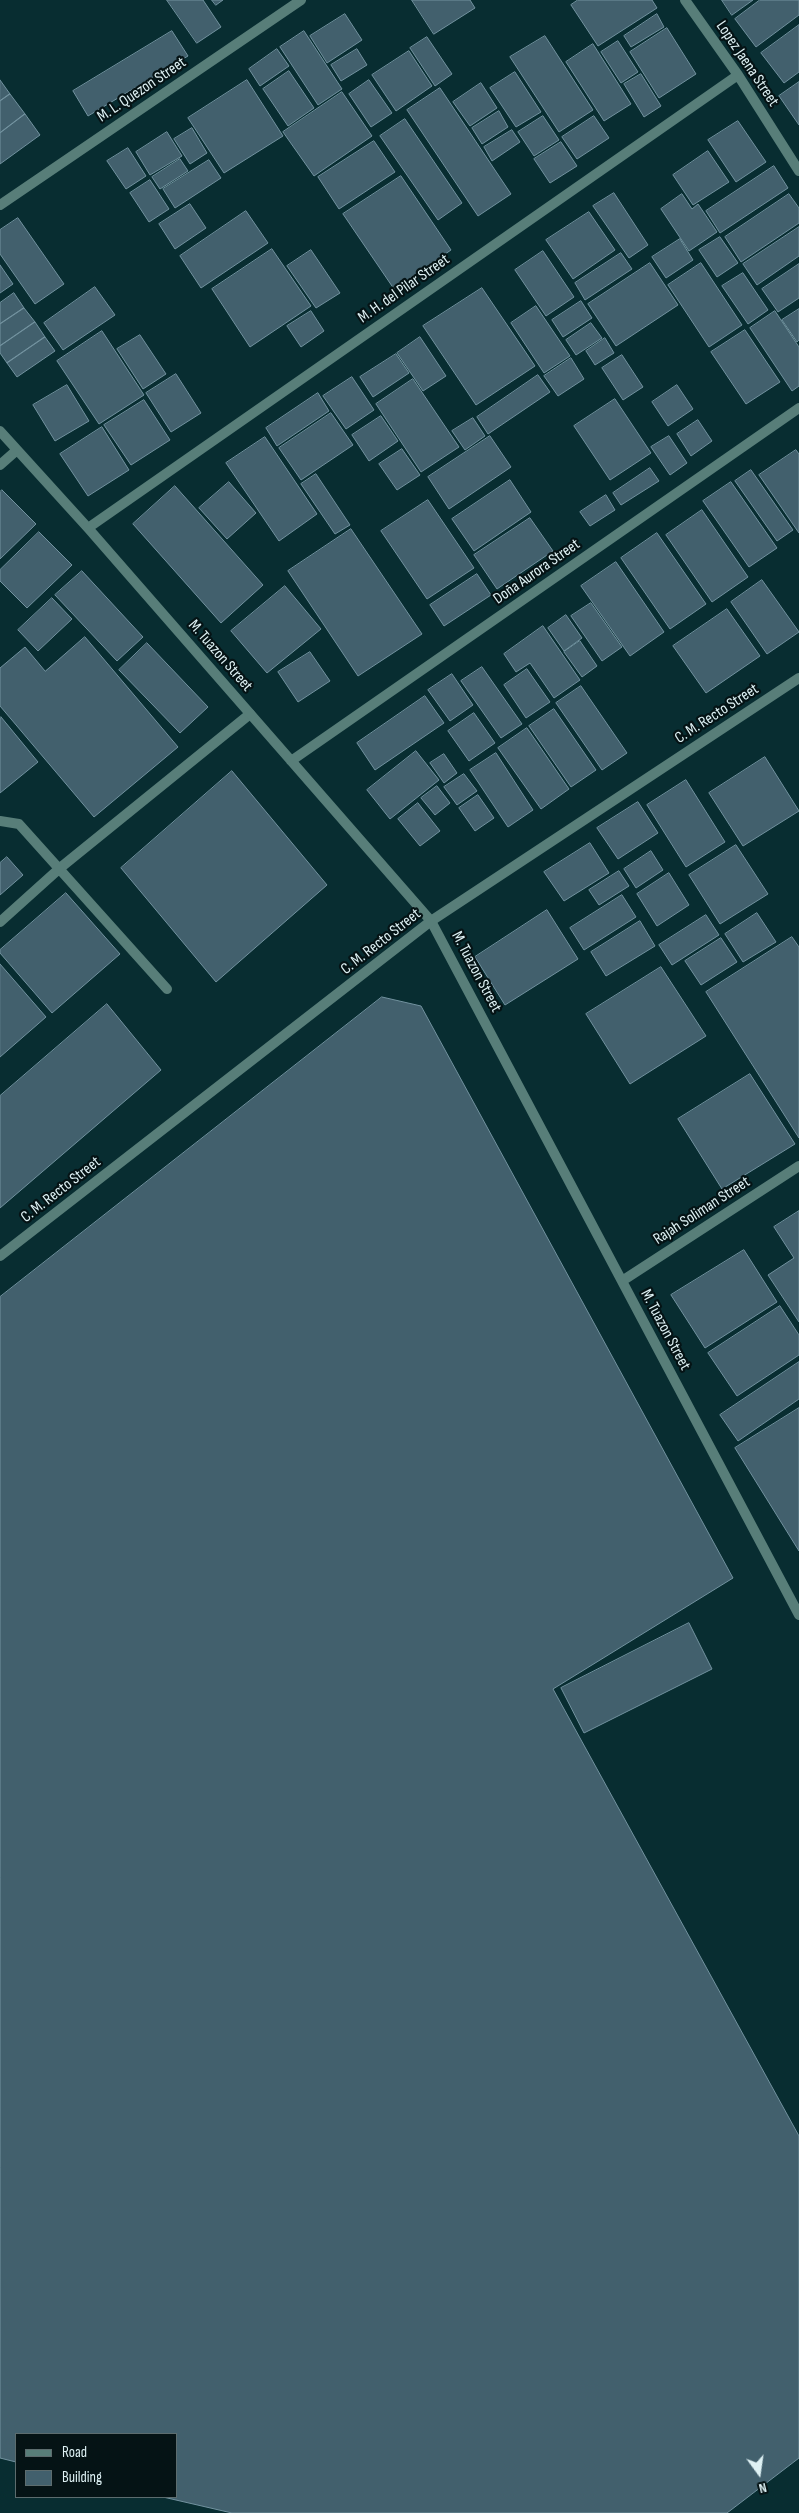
<!DOCTYPE html>
<meta charset="utf-8">
<style>
body{margin:0}
#map{position:relative;width:799px;height:2513px;overflow:hidden;background:#082d31;font-family:"Sofia Sans Condensed",sans-serif}
canvas{display:block}
.legend{position:absolute;left:15px;top:2433px;width:162px;height:65px;box-sizing:border-box;background:#051315;border:1px solid #5c6c6e;margin:0;padding:6px 9px;list-style:none;font-size:15px;color:#def1f4}
.legend li{display:flex;align-items:center;gap:10px;height:25px}
.legend b{width:25px;border:1px solid #5c6c6e}
.north{position:absolute;left:734px;top:2448px;width:50px;height:50px;-webkit-text-stroke:4px #051315;paint-order:stroke;rotate:166deg;font-size:14px;font-weight:700;line-height:20px;text-align:center;color:#def1f4}
.north::after{content:'';display:block;margin:auto;width:18px;height:22px;background:#def1f4;clip-path:polygon(50% 0,100% 100%,50% 72%,0 100%)}
</style>
<div id="map">
<canvas width="799" height="2513"></canvas>
<ul class="legend">
<li><b style="height:6px;background:#587e79"></b>Road</li>
<li><b style="height:14px;background:#42606d"></b>Building</li>
</ul>
<div class="north">N</div>
</div>
<script>
const context = document.querySelector('canvas').getContext('2d');
context.lineJoin = 'round';
function fillPath(path, color) { context.fillStyle = color; context.fill(path, 'evenodd'); }
function stroke(path, color, width, dash) { context.strokeStyle = color; context.lineWidth = width; context.lineCap = dash ? 'butt' : 'round'; context.setLineDash(dash || []); context.stroke(path); }
function drawText(font, color, halo, rows, align = 'center') {
  context.font = font + ' "Sofia Sans Condensed",sans-serif'; context.lineWidth = 4.5; context.setLineDash([]); context.textBaseline = 'middle'; context.strokeStyle = halo; context.fillStyle = color; for (const [text, x, y, turn = 0] of rows) {
    context.save(); context.translate(x, y); context.rotate((+turn || 0) * Math.PI / 180); context.textAlign = isNaN(turn) ? turn : align; if (halo) context.strokeText(text, 0, 0); context.fillText(text, 0, 0); context.restore();
  }
}
const building = new Path2D(`
 M167 0H203L221 27 197 43Z
 M212 0H223L216 5Z
 M412 0H470L475 8 434 34Z
 M578 0H652L657 8 598 46 571 5Z
 M722 0H753L732 15Z
 M760 0H799V15L756 47 735 19Z
 M345 14 362 40 327 63 310 36Z
 M657 14 664 27 631 47 624 36Z
 M799 25V72L784 83 761 53Z
 M667 28 696 74 659 98 630 52Z
 M172 31 188 56 88 116 73 91Z
 M304 31 342 89 318 105 280 47Z
 M545 36 593 110 559 132 510 57Z
 M427 37 452 74 435 86 410 48Z
 M618 41 638 72 621 83 601 52Z
 M593 44 631 104 604 121 566 62Z
 M277 49 289 66 260 86 249 69Z
 M357 49 367 65 341 81 331 65Z
 M409 51 432 86 396 111 372 75Z
 M289 71 314 108 288 126 263 89Z
 M515 72 541 112 516 127 490 88Z
 M641 74 661 106 644 117 624 84Z
 M0 80 10 94 0 101Z
 M247 80 283 136 224 173 188 118Z
 M369 80 392 113 371 127 349 94Z
 M799 82V125L779 96Z
 M481 83 497 108 470 126 453 102Z
 M440 88 511 194 478 216 407 110Z
 M342 92 372 136 314 176 283 132Z
 M10 94 25 114 0 133V101Z
 M499 111 508 127 482 144 472 128Z
 M25 114 40 135 0 164V133Z
 M543 116 559 140 534 156 518 132Z
 M594 116 609 138 577 159 562 137Z
 M405 119 462 203 438 220 380 136Z
 M738 121 766 162 736 182 708 140Z
 M192 128 207 153 190 164 174 139Z
 M512 130 520 142 492 161 484 147Z
 M167 132 182 156 150 175 136 152Z
 M374 141 395 172 339 209 318 177Z
 M561 142 577 166 550 183 534 159Z
 M128 148 146 176 126 189 107 161Z
 M708 151 729 182 693 205 673 175Z
 M180 159 188 171 160 189 152 177Z
 M209 160 221 178 175 208 163 189Z
 M774 166 788 188 720 233 706 211Z
 M401 176 451 250 394 289 343 214Z
 M150 180 169 209 149 222 130 193Z
 M614 193 648 245 629 258 593 206Z
 M682 194 692 209 698 204 717 232 689 251 661 209Z
 M789 194 799 208V223L741 262 725 237Z
 M190 204 206 228 175 249 159 224Z
 M246 211 268 243 201 288 180 256Z
 M589 212 615 250 573 279 546 240Z
 M18 218 64 284 35 304 0 254V230Z
 M799 227V256L757 285 743 264Z
 M720 237 738 263 717 277 699 250Z
 M680 239 693 260 666 278 652 257Z
 M272 249 311 306 250 347 212 289Z
 M311 250 340 293 316 308 287 266Z
 M543 251 574 297 546 316 515 270Z
 M621 253 632 269 585 300 575 283Z
 M650 263 678 305 616 346 588 304Z
 M701 263 742 325 709 347 668 285Z
 M799 264V298L778 312 762 289Z
 M0 265 13 284 0 293Z
 M743 273 768 310 748 324 722 286Z
 M95 287 115 315 63 350 44 323Z
 M482 288 535 366 476 405 423 326Z
 M14 293 24 308 0 324V303Z
 M581 301 592 318 563 337 552 320Z
 M536 306 570 356 544 373 511 323Z
 M24 308 35 322 0 346V324Z
 M799 309V340L797 342 782 320Z
 M311 311 324 331 301 347 287 326Z
 M775 311 799 347V386L792 391 750 328Z
 M35 322 45 337 7 363 0 353V346Z
 M591 323 602 338 576 355 566 340Z
 M745 330 780 382 746 404 711 352Z
 M102 331 144 395 99 424 57 361Z
 M140 335 166 374 143 389 117 349Z
 M45 337 55 351 17 377 7 363Z
 M420 337 446 376 423 391 397 353Z
 M605 338 614 353 595 365 586 351Z
 M396 354 409 373 373 397 360 377Z
 M622 355 643 387 623 400 602 368Z
 M571 358 584 379 558 396 544 376Z
 M176 374 201 413 171 432 146 393Z
 M538 375 550 392 488 434 477 417Z
 M352 377 374 410 346 429 323 396Z
 M413 379 459 447 421 472 376 404Z
 M67 385 89 421 55 441 33 405Z
 M677 385 693 409 668 426 652 402Z
 M318 393 329 411 277 446 266 428Z
 M615 399 651 453 610 480 574 426Z
 M144 400 170 440 131 465 104 425Z
 M331 413 353 445 301 480 279 448Z
 M381 416 398 441 369 461 352 435Z
 M473 418 485 436 465 450 452 431Z
 M698 420 712 441 691 456 677 434Z
 M102 427 129 470 88 496 60 454Z
 M490 436 511 467 449 509 428 477Z
 M669 436 687 463 670 475 651 447Z
 M265 437 317 514 279 541 226 463Z
 M402 449 420 475 397 490 379 464Z
 M796 450 799 454V533L759 475Z
 M650 468 659 481 621 505 613 493Z
 M751 470 793 530 777 541 735 481Z
 M316 474 350 525 335 534 301 484Z
 M510 480 531 512 474 551 452 519Z
 M229 482 256 513 227 539 199 508Z
 M731 482 777 548 749 567 703 501Z
 M175 486 263 585 221 623 133 524Z
 M2 490 36 524 0 559V492Z
 M606 495 615 510 590 526 580 512Z
 M428 500 474 568 427 599 381 531Z
 M702 510 748 577 712 602 666 535Z
 M530 518 553 551 497 589 474 555Z
 M351 529 422 634 358 676 288 571Z
 M39 532 72 565 27 608 0 581V570Z
 M657 533 706 604 670 629 621 558Z
 M616 562 664 632 630 656 581 586Z
 M82 571 143 637 117 661 55 595Z
 M477 574 491 595 444 626 430 605Z
 M762 580 799 632 767 654 731 602Z
 M285 586 321 629 267 673 231 631Z
 M52 598 72 619 38 651 18 630Z
 M591 603 622 647 602 661 571 616Z
 M727 609 760 656 706 693 673 646Z
 M566 615 582 638 564 651 548 628Z
 M543 626 580 680 554 698 530 663 516 672 504 654Z
 M85 637 178 747 94 817 0 706V668L25 647 45 671Z
 M580 641 597 666 582 677 564 652Z
 M147 643 208 707 180 733 119 670Z
 M310 652 330 681 298 702 278 672Z
 M482 667 522 724 501 738 461 681Z
 M527 669 550 702 526 718 504 685Z
 M452 674 473 705 450 721 428 690Z
 M581 686 627 753 602 770 556 703Z
 M425 696 444 723 375 770 357 743Z
 M554 709 596 770 571 787 529 726Z
 M474 713 495 743 469 761 448 731Z
 M1 717 38 762 0 793V718Z
 M527 728 569 789 541 809 498 748Z
 M416 751 439 780 390 819 367 790Z
 M496 753 533 810 508 827 470 770Z
 M444 754 457 773 444 783 430 763Z
 M765 757 799 811 743 846 709 793Z
 M232 771 327 885 216 982 121 868Z
 M464 774 477 791 457 805 444 787Z
 M686 780 725 842 686 867 647 805Z
 M437 786 450 803 435 815 421 798Z
 M478 795 494 818 475 831 459 808Z
 M638 802 658 833 618 859 597 828Z
 M418 803 440 831 420 846 398 819Z
 M590 843 609 873 564 901 544 872Z
 M736 845 768 894 720 924 689 875Z
 M651 851 663 870 636 888 624 869Z
 M7 857 23 875 0 895V863Z
 M619 871 629 886 599 905 589 890Z
 M669 873 689 905 657 926 637 894Z
 M66 893 120 954 52 1013 0 953V950Z
 M622 895 636 917 584 950 570 928Z
 M547 910 578 959 505 1005 475 957Z
 M757 913 776 942 743 962 725 934Z
 M706 915 719 935 672 965 659 945Z
 M640 921 655 946 606 976 591 952Z
 M792 937 799 947V1138L706 992Z
 M721 938 737 962 701 985 685 961Z
 M0 964 46 1017 0 1057Z
 M661 967 706 1036 630 1084 586 1014Z
 M382 997 421 1006 733 1578 553 1689 799 2136V2458L727 2513H232L163 2497H176V2434H16V2462L0 2458V1297Z
 M107 1004 161 1070 0 1208V1096Z
 M750 1074 795 1144 722 1189 678 1119Z
 M799 1211V1322L768 1275 794 1258 774 1227Z
 M744 1250 777 1302 705 1348 671 1295Z
 M780 1306 799 1335V1355L737 1396 708 1353Z
 M799 1362V1399L738 1441 720 1415Z
 M799 1408V1551L735 1448Z
 M689 1623 712 1669 584 1733 561 1688Z`);
const service = new Path2D(`
 M0 821 19 824 167 989
 M0 922 60 868 250 714`);
const minor = new Path2D(`
 M685 0 738 75 799 171
 M0 205 301 0
 M0 431 88 528 431 921 799 1615
 M0 465 17 450
 M88 528 738 75
 M291 761 799 408
 M622 1281 799 1166`);
const tertiary = new Path2D(`
 M0 1256 431 921 799 678`);
const streetNames = [
 ["Lopez Jaena Street",747,64,56],
 ["M. L. Quezon Street",142,90,-34],
 ["M. H. del Pilar Street",404,289,-35],
 ["Doña Aurora Street",537,572,-35],
 ["M. Tuazon Street",220,656,49],
 ["C. M. Recto Street",717,714,-33],
 ["C. M. Recto Street",381,942,-38],
 ["M. Tuazon Street",476,972,62],
 ["C. M. Recto Street",61,1190,-38],
 ["Rajah Soliman Street",702,1211,-33],
 ["M. Tuazon Street",665,1330,62]
];
fillPath(building, '#42606d');
stroke(building, '#72929f', 1);
stroke(service, '#587e79', 10);
stroke(minor, '#587e79', 10);
stroke(tertiary, '#587e79', 10);
drawText('16px', '#def1f4', '#051315', streetNames);
</script>
